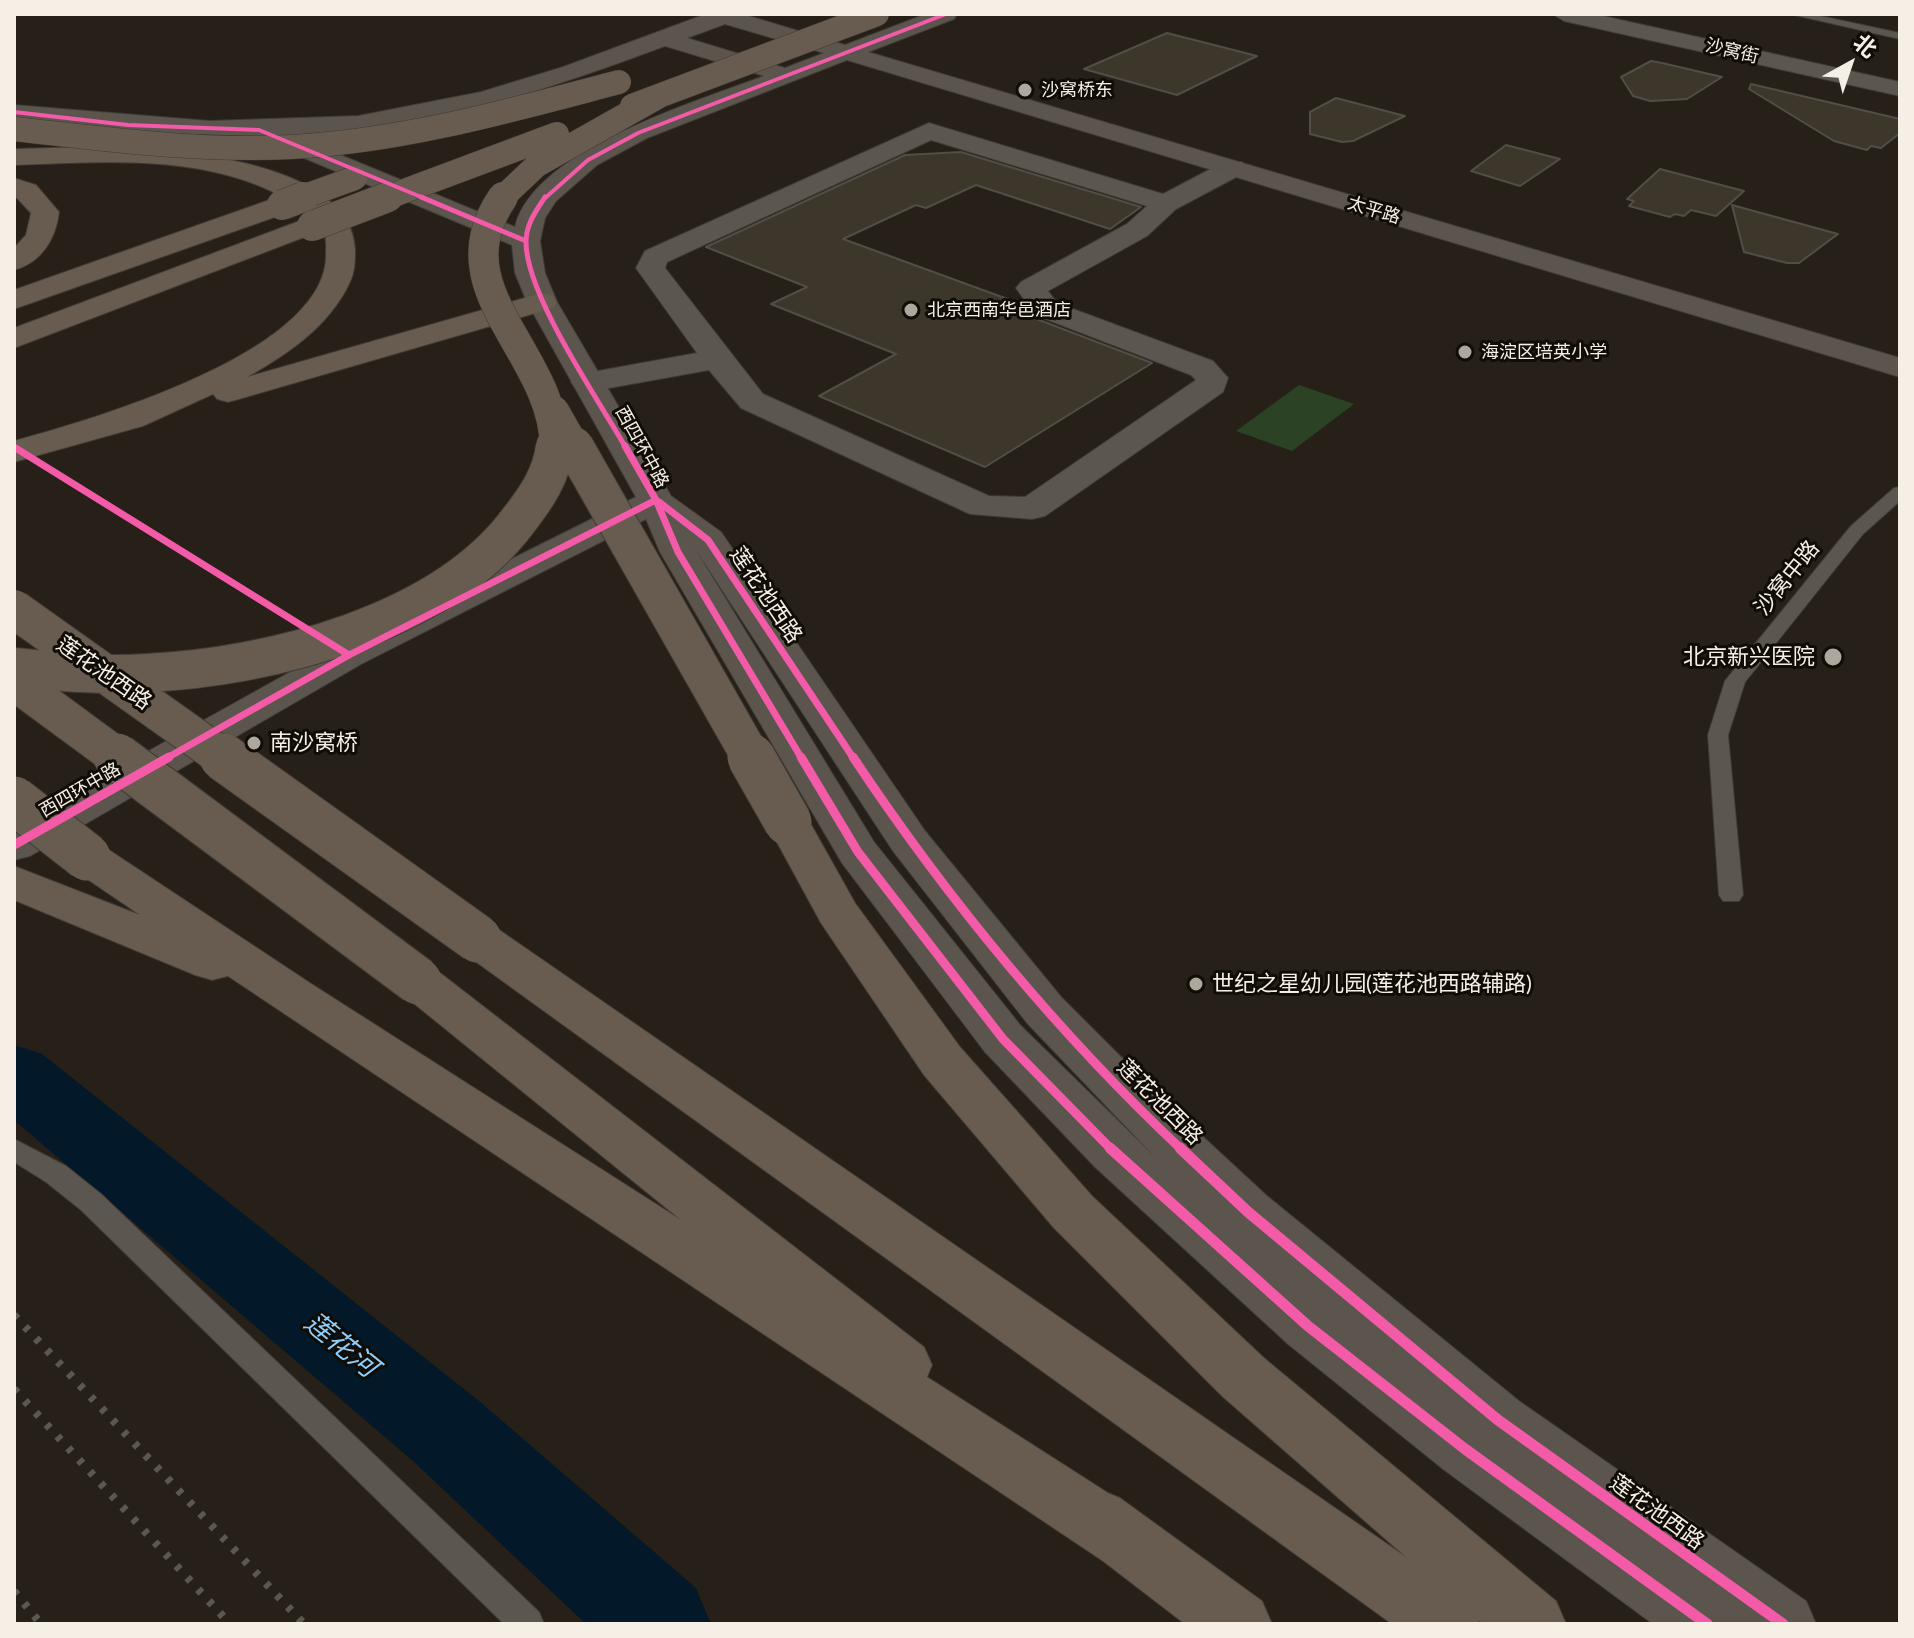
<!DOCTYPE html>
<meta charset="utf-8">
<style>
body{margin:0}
#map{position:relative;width:1914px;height:1638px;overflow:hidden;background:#262019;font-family:Lato,"Noto Sans SC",sans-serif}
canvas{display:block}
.frame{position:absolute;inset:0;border:16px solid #f6efe5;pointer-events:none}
.north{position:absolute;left:1810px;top:24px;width:80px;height:80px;-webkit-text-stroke:6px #100c06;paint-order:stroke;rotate:40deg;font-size:22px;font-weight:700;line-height:32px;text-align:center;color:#f6efe5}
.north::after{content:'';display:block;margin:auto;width:28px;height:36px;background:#f6efe5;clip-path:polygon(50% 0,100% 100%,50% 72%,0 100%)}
</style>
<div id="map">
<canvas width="1914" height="1638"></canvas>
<div class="frame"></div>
<div class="north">北</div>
</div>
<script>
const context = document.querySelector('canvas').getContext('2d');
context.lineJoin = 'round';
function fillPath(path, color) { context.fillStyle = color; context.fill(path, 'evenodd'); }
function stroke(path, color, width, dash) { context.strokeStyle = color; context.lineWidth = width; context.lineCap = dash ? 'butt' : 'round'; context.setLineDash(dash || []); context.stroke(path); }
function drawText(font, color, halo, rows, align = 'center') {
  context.font = font + ' Lato,"Noto Sans SC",sans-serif'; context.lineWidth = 6; context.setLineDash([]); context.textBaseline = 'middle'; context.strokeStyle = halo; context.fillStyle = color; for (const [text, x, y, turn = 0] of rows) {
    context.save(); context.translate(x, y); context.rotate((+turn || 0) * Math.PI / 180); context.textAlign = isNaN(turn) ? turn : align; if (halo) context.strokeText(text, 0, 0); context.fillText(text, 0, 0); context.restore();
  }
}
const green = new Path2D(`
 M1299 385 1354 404 1292 451 1236 431Z`);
const river = new Path2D(`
 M14 1045 42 1054 479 1401 696 1588 711 1624H586L413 1461 14 1120Z`);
const building = new Path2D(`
 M1167 33 1257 56 1177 95 1084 69Z
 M1651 61 1662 63 1722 77 1687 99 1650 101 1633 96 1621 77Z
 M1751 84 1900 119V133L1881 148 1871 146 1867 150 1834 141 1749 89Z
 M1336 98 1405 116 1353 141 1342 142 1310 134V112Z
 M1506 145 1560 159 1520 186 1471 171Z
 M961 152 1141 207 1110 229 976 185 926 208 916 205 843 239 1024 305 1034 318 1152 363 985 467 819 396 896 354 771 304 807 287 706 247 905 155Z
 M1660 169 1744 191 1716 216 1691 210 1684 216 1675 214 1670 217 1629 206 1634 201 1627 199Z
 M1732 205 1838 234 1799 263H1787L1744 252Z`);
const lane = new Path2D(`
 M1790 14H1811L1900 33V39Z
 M1900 487V501L1863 534 1745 682 1728 735 1743 895 1739 901H1723L1719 895 1708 735 1725 681 1851 526 1894 488Z
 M14 1139 66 1166 101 1194 539 1612 544 1624H504L81 1210 46 1182 14 1162Z`);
const street = new Path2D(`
 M1553 14H1594L1900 82V96L1564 21Z
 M929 123 1163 194 1224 162H1242L1246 168 1242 174 1176 209 1147 236 1048 291 1057 303 1213 361 1228 378 1223 392 1045 516 1032 519 970 514 741 408 709 370 587 392 576 389 571 382 576 375 697 353 636 268 645 251ZM931 140 1147 206 1127 224 1021 282 1016 288 1035 315 1191 375 1196 380 1025 497 989 496 763 394 665 268 667 262Z`);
const secondary = new Path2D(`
 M706 14H742L845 45 926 14H957L954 19 868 52 1900 358V377L847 60 647 138 597 165 556 201 545 218 540 241 545 273 557 302 671 496 721 532 925 831 1061 997 1174 1110 1267 1196 1519 1401 1806 1601 1816 1624H1653L1443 1469 1288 1344 1095 1167 985 1052 842 863 660 552 646 519 363 663 30 856 14 860V826L335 647 636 497 527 302 515 273 512 245 261 140 258 136 161 133 14 119V105L210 121 358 116 481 92 563 67ZM725 24 824 53 785 68 687 38ZM665 46 764 76C698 101 533 150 515 227L292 135C423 131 545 91 665 46ZM694 547 893 851 1027 1023 1156 1158 1021 1026 874 842Z`);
const highway = new Path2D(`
 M91 147C157 147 351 157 355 249 355 263 355 272 349 284 328 327 288 354 247 377L542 293 553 296 557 302 553 308 239 399 228 402 217 399 213 394 143 426 14 462V441C91 420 328 352 326 254 326 245 327 238 323 230L14 348V328L302 220 315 218 294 202 292 211 14 309V290L272 199 285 198C203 153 103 162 14 165V149Z
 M14 178 36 185 59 212C56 239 41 263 14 270V248L26 235 31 213 14 195Z
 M788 808 804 812 855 903 960 1047 1092 1196 1264 1358 1556 1601 1566 1624H1483L1478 1620 1480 1624H1392L461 951 454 939 461 927 478 922 495 927 1406 1557 1222 1396 1054 1228 924 1075 821 923 766 822 772 812Z
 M87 842 103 846 310 983 681 1220 401 993 394 981 401 969 418 963 435 969 924 1347 932 1365 927 1377 1108 1493 1120 1498 1262 1601 1272 1624H1185L1103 1561 228 976 212 980 195 975 14 900V866L140 915 71 868 64 857 71 846Z`);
const rail = new Path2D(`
 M14 1315 304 1624
 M14 1389 230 1624
 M14 1591 41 1624`);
const highwayBridgeFar3 = new Path2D(`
 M632 106 877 14
 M14 129C106 139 199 152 292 147 404 141 512 110 619 82
 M297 199 355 178
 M383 199 557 134
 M501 199 537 165 661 95`);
const highwayBridgeFar2 = new Path2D(`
 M503 197C438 290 555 352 555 448
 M282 205 303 197
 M312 226 388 197
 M554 411 575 448`);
const highwayBridgeFar1 = new Path2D(`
 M574 446 752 759
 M14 609 225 759
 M14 667C59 672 102 676 147 673 270 667 441 624 518 521 536 498 552 475 555 446
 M14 681 120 759`);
const highwayBridge = new Path2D(`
 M117 757 418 981
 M223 757 478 939
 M751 757 788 822
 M14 800 87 857`);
const cyclewayFar4 = new Path2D(`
 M14 112 128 125 259 130 426 199
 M544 199 588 160 638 133 946 14`);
const cyclewayFar3 = new Path2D(`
 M421 197 526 241
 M545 197C536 211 526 224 526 242 526 295 598 399 626 448`);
const cyclewayFar2 = new Path2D(`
 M625 446 656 500 678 552 802 759
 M14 447 349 655
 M659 502 708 540 854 759
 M165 759 349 655 656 500`);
const cyclewayFar1 = new Path2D(`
 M801 757 858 852 1003 1039 1112 1150
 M853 757C948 900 1057 1032 1182 1150
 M14 845 169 757`);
const cycleway = new Path2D(`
 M1110 1148 1308 1326 1465 1449 1707 1624
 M1180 1148 1248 1212 1498 1420 1783 1624`);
const markers = [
 [1025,90,8,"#ada79e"],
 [911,310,8,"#ada79e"],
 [1465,352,8,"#ada79e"],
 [1833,657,10,"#ada79e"],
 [254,743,8,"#ada79e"],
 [1196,984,8,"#ada79e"]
];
const farStreetnames = [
 ["沙窝街",1732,51,13],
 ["太平路",1374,210,17],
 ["西四环中路",642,447,61],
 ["西四环中路",80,790,-30]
];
const farPoinames = [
 ["沙窝桥东",1041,90],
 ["北京西南华邑酒店",927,310],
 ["海淀区培英小学",1481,352]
];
const streetNames = [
 ["沙窝中路",1787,578,-51],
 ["莲花池西路",766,595,56],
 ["莲花池西路",104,673,35],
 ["莲花池西路",1160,1102,45],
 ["莲花池西路",1657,1512,36]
];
const poiNames = [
 ["北京新兴医院",1815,657,"right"],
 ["南沙窝桥",270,743],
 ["世纪之星幼儿园(莲花池西路辅路)",1212,984]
];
const nearWaternames = [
 ["莲花河",341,1345,39]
];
fillPath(green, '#2c4225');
fillPath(river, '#031828');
fillPath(building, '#3d362b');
stroke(building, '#524d47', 2);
stroke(lane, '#413b36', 2);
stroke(street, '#413b36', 2);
stroke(secondary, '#413b36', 2);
stroke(highway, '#413b36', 2);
fillPath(lane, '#5b5650');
fillPath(street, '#5b5650');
fillPath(secondary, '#5c554d');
fillPath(highway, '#675c4f');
stroke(rail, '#5c5750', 8, [5, 11]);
stroke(highwayBridgeFar3, '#413b36', 25, []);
stroke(highwayBridgeFar2, '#413b36', 31, []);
stroke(highwayBridgeFar1, '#413b36', 40, []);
stroke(highwayBridge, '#413b36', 49, []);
stroke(highwayBridgeFar3, '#675c4f', 24);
stroke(highwayBridgeFar2, '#675c4f', 30);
stroke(highwayBridgeFar1, '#675c4f', 38);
stroke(highwayBridge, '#675c4f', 47);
stroke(cyclewayFar4, '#f35aa7', 4);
stroke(cyclewayFar3, '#f35aa7', 5);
stroke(cyclewayFar2, '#f35aa7', 7);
stroke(cyclewayFar1, '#f35aa7', 9);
stroke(cycleway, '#f35aa7', 11);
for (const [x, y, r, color] of markers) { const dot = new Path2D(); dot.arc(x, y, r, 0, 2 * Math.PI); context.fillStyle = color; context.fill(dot); stroke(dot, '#100c06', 3); }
drawText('18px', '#f6efe5', '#100c06', farStreetnames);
drawText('18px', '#f6efe5', '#100c06', farPoinames, 'left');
drawText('22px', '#f6efe5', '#100c06', streetNames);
drawText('22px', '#f6efe5', '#100c06', poiNames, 'left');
drawText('italic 28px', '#8dcefd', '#100c06', nearWaternames);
</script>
